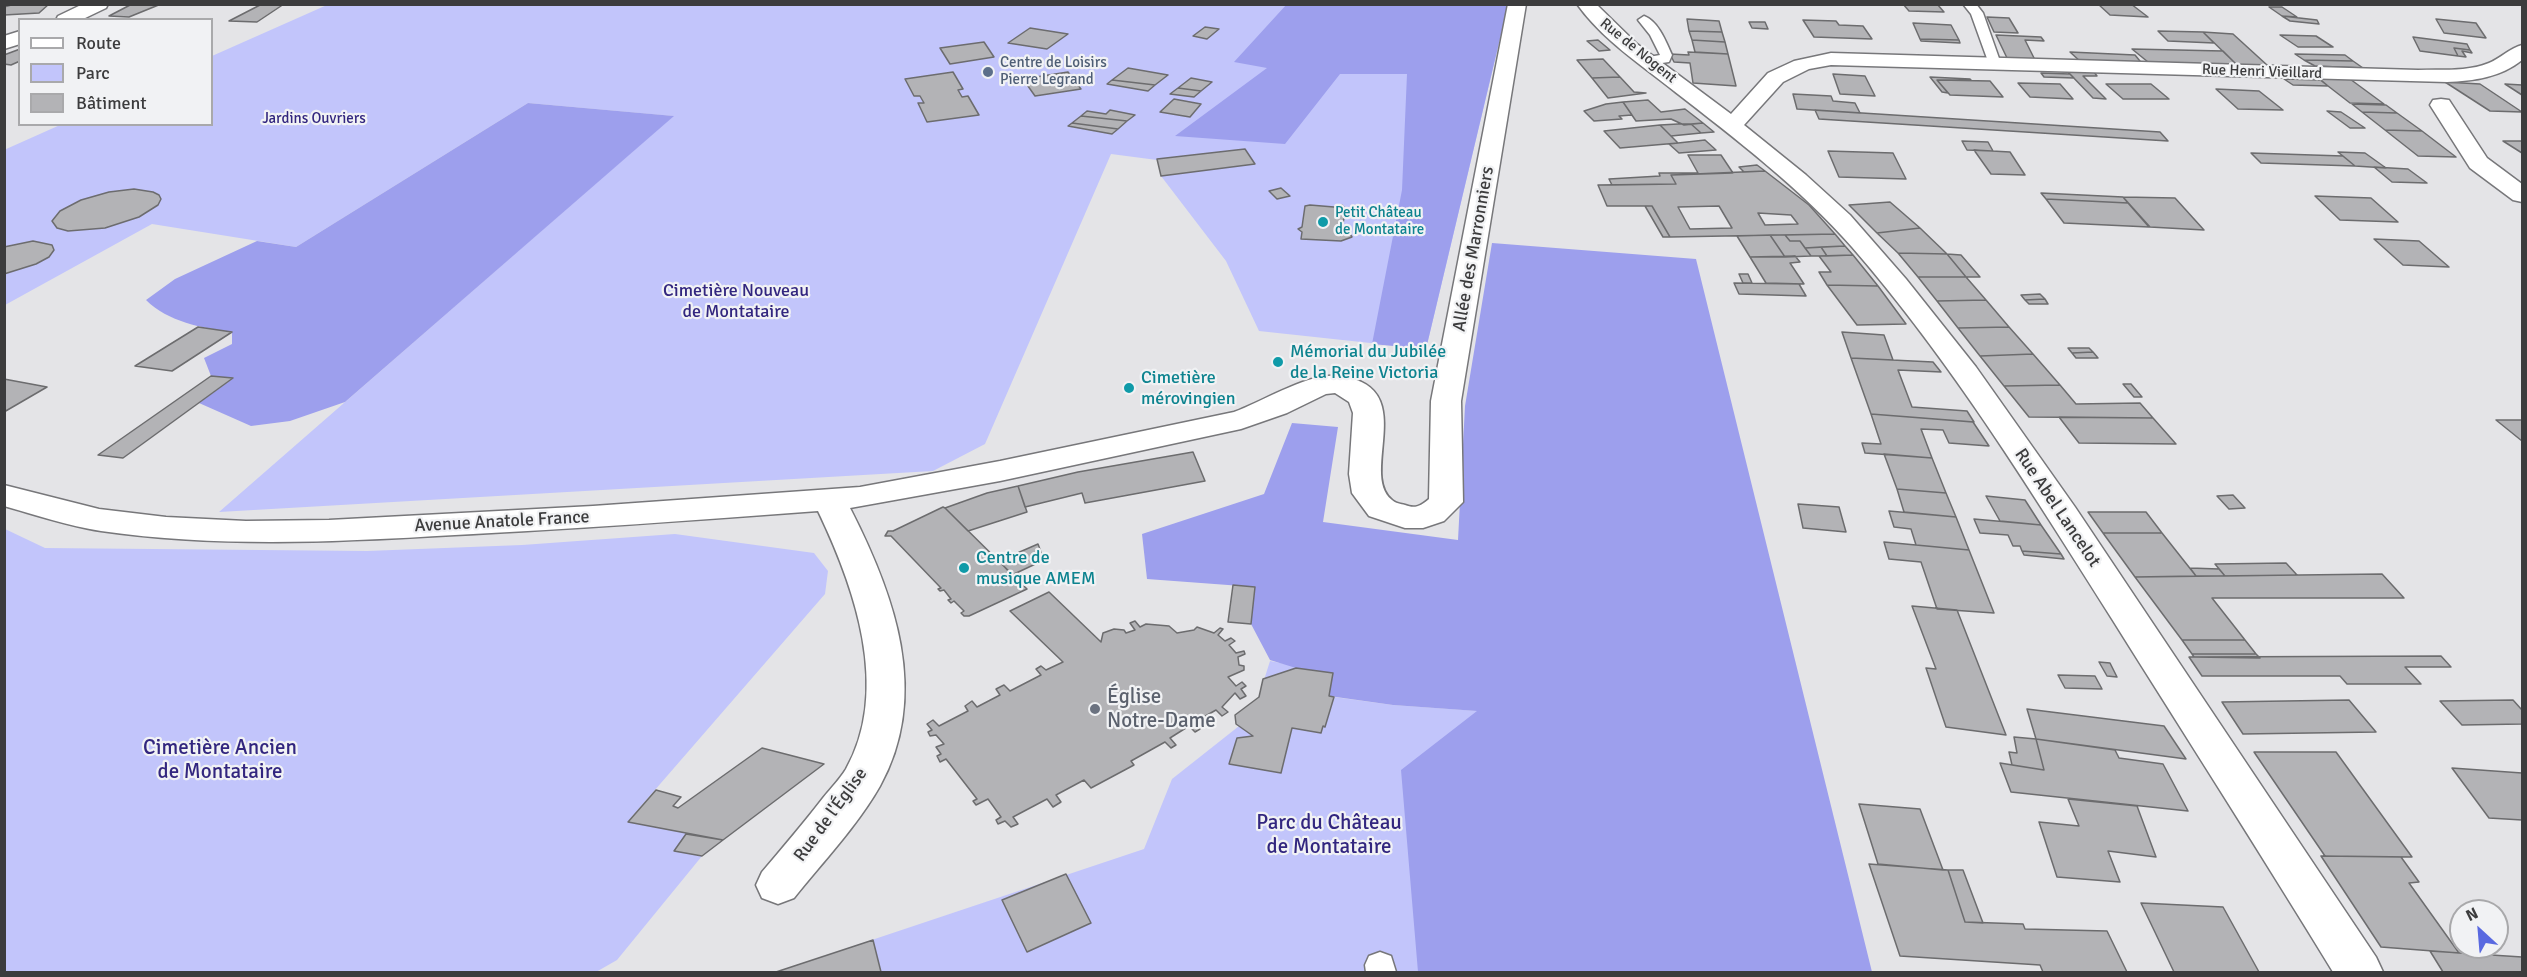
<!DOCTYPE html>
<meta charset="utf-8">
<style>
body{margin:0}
#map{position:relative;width:2527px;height:977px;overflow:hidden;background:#e4e4e7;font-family:Signika,sans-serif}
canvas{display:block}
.frame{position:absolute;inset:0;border:6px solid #3c3c3d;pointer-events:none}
.legend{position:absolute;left:18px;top:18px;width:195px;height:108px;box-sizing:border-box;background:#f1f2f4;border:2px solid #a9a9ab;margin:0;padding:8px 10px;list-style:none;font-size:18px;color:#3c3c3d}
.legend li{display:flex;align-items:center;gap:12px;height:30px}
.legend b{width:30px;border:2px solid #a9a9ab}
.north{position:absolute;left:2449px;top:899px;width:60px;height:60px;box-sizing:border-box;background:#f1f2f4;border:2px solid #a9a9ab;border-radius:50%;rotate:334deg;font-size:16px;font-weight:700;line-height:24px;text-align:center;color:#3c3c3d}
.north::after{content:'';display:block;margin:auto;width:21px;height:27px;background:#5969e0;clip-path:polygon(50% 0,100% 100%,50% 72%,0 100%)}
</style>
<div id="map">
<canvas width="2527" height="977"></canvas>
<div class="frame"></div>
<ul class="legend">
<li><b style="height:8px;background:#fff"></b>Route</li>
<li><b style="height:16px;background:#c2c5fb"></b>Parc</li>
<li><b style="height:16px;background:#b3b3b6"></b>Bâtiment</li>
</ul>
<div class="north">N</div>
</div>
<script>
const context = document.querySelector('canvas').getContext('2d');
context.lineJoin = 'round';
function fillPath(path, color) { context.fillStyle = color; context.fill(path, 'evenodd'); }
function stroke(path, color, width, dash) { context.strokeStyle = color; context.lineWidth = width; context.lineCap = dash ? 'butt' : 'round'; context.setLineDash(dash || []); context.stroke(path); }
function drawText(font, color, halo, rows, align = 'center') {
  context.font = font + ' Signika,sans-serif'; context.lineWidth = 4.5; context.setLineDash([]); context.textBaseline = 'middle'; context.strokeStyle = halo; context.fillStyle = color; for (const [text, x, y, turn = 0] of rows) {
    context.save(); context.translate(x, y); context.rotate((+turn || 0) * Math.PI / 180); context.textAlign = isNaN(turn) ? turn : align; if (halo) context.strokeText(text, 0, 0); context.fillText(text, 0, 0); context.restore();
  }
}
const green = new Path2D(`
 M327 5H1508L1426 349 1259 331 1226 261 1161 176 1157 160 1111 154 985 444 933 471 219 512 673 116 528 103 296 247 152 224 5 305 4 150 60 125 212 124V56Z
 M5 529 45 548 367 551 522 545 675 534 814 553 828 571 825 594 628 821 723 840 702 856 617 960 596 972H5Z
 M1270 661 1333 673 1329 695 1334 697 1393 705 1478 711 1665 972H776L1144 849 1172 779 1253 715Z`);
const forest = new Path2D(`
 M1287 4 1508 5 1426 349 1372 344 1402 190 1407 74H1340L1285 144 1175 136 1267 68 1234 62Z
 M528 103 674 116 345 402 290 421 251 426 199 403 232 379 211 376 204 358 232 344V332C202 328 168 322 146 300L175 279 257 241 296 247Z
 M1492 243 1696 259 1872 972H1418L1401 770 1477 711 1393 705 1329 696 1333 673 1296 668 1270 660 1251 624 1255 587 1147 579 1142 534 1264 494 1292 423 1338 427 1323 522 1458 540 1465 406Z`);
const building = new Path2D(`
 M15 4H49L39 13 4 15V7Z
 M132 4H161L129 17 109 16Z
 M262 4H284L257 22 229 21Z
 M1903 4H1937L1944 12 1909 11Z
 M2098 4H2131L2148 17 2110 15Z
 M2269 7H2282L2297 17 2282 16Z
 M2282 16 2317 20 2319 24 2290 21Z
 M1987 17 2009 18 2018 33 1994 32Z
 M1687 19 1719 21 1722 32 1689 31Z
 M2436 19 2476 23 2486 38 2444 33Z
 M1803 20 1836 21 1839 25 1863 26 1872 39 1814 37Z
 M1749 22H1765L1768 29 1752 28Z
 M1913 23 1951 25 1959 40 1920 39Z
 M1205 27 1219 29 1207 39 1193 36Z
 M1030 28 1068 34 1047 49 1008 43Z
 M1689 31 1722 32 1725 42 1692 40Z
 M2158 31 2203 32 2214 43 2168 41Z
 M2203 32 2233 34 2267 65H2237Z
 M1996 35 2041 37 2044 41 2025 40 2035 60 2007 58Z
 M2280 35 2316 36 2333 47H2298Z
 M2413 37 2467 44 2470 50 2454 48 2458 56 2420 51Z
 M1920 39 1959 40 1960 43 1921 41Z
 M1598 40 1610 50 1599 51 1587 41Z
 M1692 40 1725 42 1728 54 1695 52Z
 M984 42 994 57 950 64 940 48Z
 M2454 48 2470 50 2472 53 2462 51 2466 57 2458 56Z
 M20 49V61L11 65 4 64V55Z
 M2132 49 2223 51 2237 65 2148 62Z
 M1688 52 1728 54 1736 86 1693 83 1690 63 1674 62 1670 54 1689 55Z
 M2070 52 2135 55 2144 66 2082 63Z
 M2295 54 2345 55 2353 61 2304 60Z
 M1603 59 1620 77 1592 78 1577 60Z
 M2304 60 2353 61 2363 68 2315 66Z
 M1128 68 1168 75 1155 85 1112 80Z
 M953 72 963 89 958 90 962 97 968 96 979 115 927 122 918 103H924L920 96H914L905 79Z
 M1068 72 1081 89 1035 96 1023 79Z
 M2068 72H2094L2097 76H2083L2106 99 2093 98Z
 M2041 73 2070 74 2074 78 2044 77Z
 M1833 74 1865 76 1875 96 1840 94Z
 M1620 77 1634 92 1646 93 1608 98 1592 78Z
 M1930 77 1970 79 1971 80H1937L1948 93 1942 92Z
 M1191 78 1212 82 1201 91 1178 88Z
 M2284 79 2321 80 2328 86 2293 85Z
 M2319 79H2350L2384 104 2350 103Z
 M1112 80 1155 85 1148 91 1107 84Z
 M1937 80 1990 81 2003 97 1950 95Z
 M2445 82 2480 84 2522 112 2490 111Z
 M2018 83 2060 84 2073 99 2030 97Z
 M2106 84H2151L2169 99H2123Z
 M2505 84 2522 85V95Z
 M1178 88 1201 91 1194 97 1170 94Z
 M2216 89 2259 91 2283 110 2238 109Z
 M1793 94 1831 96 1833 101 1855 103 1860 113 1797 109Z
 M1174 99 1201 104 1190 117 1160 112Z
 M1648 100 1661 112 1685 109 1703 123 1684 125 1671 119 1636 121 1623 102Z
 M1623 102 1632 115 1619 116 1622 119 1594 121 1584 111 1606 104Z
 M2352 104 2386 105 2397 113 2362 112Z
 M1110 110 1135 115 1127 121 1081 116 1087 111 1106 114Z
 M1815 110 2160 132 2168 141 1819 119Z
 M2327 111 2341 112 2365 128H2350Z
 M2362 112 2397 113 2422 131 2385 130Z
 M1081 116 1127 121 1118 129 1072 123Z
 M1072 123 1118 129 1112 134 1068 126Z
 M1703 123 1714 132 1701 133 1691 124Z
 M1678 124H1691L1701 133 1671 136 1660 125Z
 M1660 125 1678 143 1620 148 1604 131Z
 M2385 130 2422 131 2456 157 2418 156Z
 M1705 140 1716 150 1679 153 1669 144Z
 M1962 141 1988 142 1993 151 1967 150Z
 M2503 141H2522V153Z
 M1245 149 1255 164 1161 176 1157 159Z
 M1974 150 2010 152 2025 175 1991 174Z
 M1828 151 1893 153 1906 179 1839 177Z
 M2338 152 2365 153 2386 168 2355 166Z
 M2251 153 2343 156 2355 166 2261 163Z
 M1688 155H1721L1733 173 1671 175 1676 184 1612 185 1609 179 1660 176 1659 173H1698Z
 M1757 165 1765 171 1744 172 1739 167Z
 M2374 167 2408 169 2427 183 2392 182Z
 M1765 171 1809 205 1835 234 1670 237 1652 206H1607L1598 185 1676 184 1671 175ZM1719 206 1732 228 1690 229 1678 207ZM1758 213 1791 215 1798 224 1765 225Z
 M1281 188 1290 196 1277 199 1269 191Z
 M134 189 153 192 159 195 161 199 158 205 139 217 105 228 68 231 57 228 52 221 60 211 81 200 109 192Z
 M2041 193 2123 197 2128 203 2046 199Z
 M2315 196 2371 198 2398 222 2340 220Z
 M2123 197 2175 198 2204 230 2150 227Z
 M2046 199 2128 203 2149 227 2064 223Z
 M1890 202 1920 228 1877 233 1849 205Z
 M1310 205 1334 207 1342 205 1345 208V210L1354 213 1351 217H1344L1342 232 1350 234 1352 237 1341 241 1301 239 1302 232 1298 229 1302 227 1305 206Z
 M1645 206H1652L1670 237H1663Z
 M1920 228 1947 254 1898 253 1877 233Z
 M1835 234 1845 246 1805 248 1800 241H1790L1785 235Z
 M1770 235H1785L1790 241H1800L1811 256 1785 257Z
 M1770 235 1785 257H1750L1737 236Z
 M2374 239 2419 241 2449 267 2403 265Z
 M33 241 52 245 54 250 49 257 36 264 4 274V247Z
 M1845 246 1853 255 1827 256 1821 247Z
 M1821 247 1827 256H1811L1805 248Z
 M1898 253 1947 254 1966 277H1918Z
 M1947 254 1961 255 1980 277H1966Z
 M1853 255 1878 286 1827 285 1819 272H1831L1819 256Z
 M1795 256 1800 262 1790 263 1804 284 1766 283 1750 257Z
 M1739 274H1748L1752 283H1743Z
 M1918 277H1966L1986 300 1937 301Z
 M1734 283 1799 284 1806 296 1739 294Z
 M1827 285 1878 286 1906 324 1857 325Z
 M2040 294 2045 299 2025 300 2021 295Z
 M2045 299 2048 304H2029L2025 300Z
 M1986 300 2009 327 1958 328 1937 301Z
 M198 327 232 332 172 371 135 366Z
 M2009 327 2033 354 1980 356 1958 328Z
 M1842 332 1884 335 1893 360 1851 358Z
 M2068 348H2089L2093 352 2072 353Z
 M2093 352 2098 358H2076L2072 353Z
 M2033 354 2060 385 2004 386 1980 356Z
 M1851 358 1933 362 1941 372 1898 370 1912 407 1967 411 1974 422 1871 414Z
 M211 376 233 378 123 458 98 455Z
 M4 379 47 387 4 412Z
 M2123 384H2131L2142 397H2134Z
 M2060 385 2076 404 2140 403 2153 418 2029 417 2004 386Z
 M1871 414 1973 422 1989 446 1949 443 1943 430 1921 429 1932 458 1865 453 1862 443 1881 444Z
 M2059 417 2153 418 2176 444 2079 443Z
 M2496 420H2522V441Z
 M1193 452 1205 481 1085 503 1082 493 1025 507 1018 486 1078 472Z
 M1884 454 1932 458 1946 493 1897 489Z
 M1018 486 1027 512 968 531 945 508 987 493Z
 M1897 489 1946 493 1956 517 1904 512Z
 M2233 495 2245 508 2229 509 2217 496Z
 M1986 496 2025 500 2041 525 2000 521Z
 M1798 504 1839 507 1846 532 1803 528Z
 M943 507 945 508 1027 589 969 616H964L961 613 964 611 954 601 951 603 948 600 951 599 944 590 940 591 938 589 941 588 891 536H885L888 531H893Z
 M1889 511 1956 517 1969 550 1916 545 1911 529 1894 527Z
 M2088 512H2146L2162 533H2103Z
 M1974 519 2041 525 2061 554 2022 551 2020 546H2013L2008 535 1980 533Z
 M2103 533H2162L2196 576 2135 577Z
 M1884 542 1969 550 1994 613 1937 609 1921 562 1889 559Z
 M1038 544 1044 560 1012 575 999 561Z
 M2022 551 2061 554 2064 559 2024 555Z
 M2286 563 2297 575 2225 576 2215 564Z
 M2190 568 2219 569 2225 576H2196Z
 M2382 574 2404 598H2212L2245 640H2182L2135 577Z
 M1233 585 1255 587 1251 624 1228 622Z
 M1049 592 1101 642 1103 633 1114 629 1124 630 1126 633 1135 630 1130 623 1135 621 1140 627 1146 624 1169 626 1177 633 1194 630 1197 627 1214 633 1220 628 1223 629 1218 635 1225 641 1231 638 1235 641 1229 645 1236 653 1244 651 1245 654 1238 657 1239 665 1244 666V670L1228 677 1236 686 1242 682 1246 686 1241 689 1246 696 1240 699 1235 693 1222 707 1228 712 1222 716 1216 710 1195 722 1200 729 1195 732 1189 726 1170 738 1176 745 1171 748 1165 742 1131 761 1134 765 1091 788 1084 780 1056 795 1061 802 1053 807 1047 799 1013 817 1018 824 1011 827 1005 821 998 824 996 820 1001 817 988 799 976 805 973 801 977 799 946 759 940 762 937 756 941 754 936 747 944 744 936 735 930 736 928 732 932 730 927 724 933 720 939 726 968 711 965 706 972 701 977 707 1000 695 996 689 1004 685 1010 691 1041 675 1036 669 1041 666 1046 670 1063 662 1010 611Z
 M1912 606 1957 610 2006 735 1946 727 1926 668 1936 669Z
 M2182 640H2245L2256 654H2192Z
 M2192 654H2256L2260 658 2194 657Z
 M2441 656 2451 667H2405L2421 684H2347L2340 676H2202L2189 657Z
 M2099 662 2110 663 2117 677 2107 676Z
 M1296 668 1333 673 1329 696 1334 697 1325 727 1323 726 1321 733 1292 728 1281 773 1229 764 1237 738 1253 736 1236 724 1235 715 1259 697 1263 679Z
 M2058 675 2095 676 2102 689 2065 688Z
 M2349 700 2376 732 2243 734 2222 702Z
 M2513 700 2522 710V724L2462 725 2440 701Z
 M2027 709 2164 726 2186 759 2036 739Z
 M2014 737 2036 739 2044 770 2012 765 2009 752 2017 753Z
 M2036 739 2115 750 2119 758 2163 764 2188 811 2011 792 2000 763 2044 770Z
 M762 748 824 764 723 840 628 822 656 790 681 797 673 806 678 808Z
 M2254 752H2336L2412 857 2325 856Z
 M2452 768 2522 773V820L2489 818Z
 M2068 799 2137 806 2156 857 2108 851 2120 882 2057 877 2039 822 2079 826Z
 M1859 804 1920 809 1943 870 1878 864Z
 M686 834 723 840 702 856 674 851Z
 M2321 856 2401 857 2419 882 2409 883 2459 953 2381 947Z
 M1869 864 1948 870 1965 922 2023 924 2025 929 2107 931 2127 972H2043L2040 965 1900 956Z
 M1948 870H1963L1983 923 1965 922Z
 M1066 874 1091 923 1027 952 1002 900Z
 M2141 903 2223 907 2259 972H2174Z
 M873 940 881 972H776Z
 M2430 951 2522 957V972H2443Z`);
const service = new Path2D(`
 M1963 4H1976L1983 13 2001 64 2000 67 1995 68 1989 64 1971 14Z
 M1644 16C1659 22 1666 42 1672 55L1669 62 1648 65 1642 61 1643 58 1660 55 1650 35 1638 20Z
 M1380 952 1391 956 1396 972H1366L1365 965 1369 956Z`);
const minor = new Path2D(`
 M83 4H108L106 8 81 20H56L58 16Z
 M1508 4H1526L1461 401 1463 502 1444 521 1423 528H1405L1369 516 1352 493 1349 474 1353 413 1349 402 1335 393 1326 394 1287 413 1241 429 1000 481 850 508C894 594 931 694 880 786 858 825 822 863 794 898L778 904 762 898 756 885 762 872C783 847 804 823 823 798 831 788 840 779 846 769 891 689 854 586 818 511 697 520 576 529 455 535 337 542 219 548 101 531 68 526 36 515 4 506V485L99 509 166 517 246 521 329 520 593 506 860 487 1000 461 1234 412C1262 402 1308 373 1336 376 1423 383 1358 473 1392 500 1395 503 1401 504 1405 505 1415 509 1421 506 1429 499L1431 401Z
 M1577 4H1596L1637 44 1731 114 1768 73 1794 61 1831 53 2418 70C2441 69 2467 72 2489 63 2501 58 2510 48 2522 45V60C2501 77 2474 81 2447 82L1831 65 1809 69 1783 82 1744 125 1806 175 1850 215 1906 279 1976 367 2075 507 2376 957 2383 972H2333C2261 854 2186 737 2112 619 2031 491 1951 361 1852 247 1800 188 1736 139 1674 91 1640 64 1603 40 1577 4Z
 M20 31V44L4 49V36Z
 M2441 99 2449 100 2487 158 2522 184V202L2513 200 2470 168 2430 105 2433 100Z`);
const markers = [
 [988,72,6,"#5c6f8a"],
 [1323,222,6,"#0f9aa8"],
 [1278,362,6,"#0f9aa8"],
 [1129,388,6,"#0f9aa8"],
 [964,568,6,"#0f9aa8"],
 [1095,709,6,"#6b7280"]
];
const farStreetnames = [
 ["Rue de Nogent",1638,51,39],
 ["Rue Henri Vieillard",2262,72,2]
];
const farServicenames = [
 ["Centre de Loisirs",1000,63],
 ["Pierre Legrand",1000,80]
];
const farParknames = [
 ["Jardins Ouvriers",314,119]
];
const farCulturenames = [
 ["Petit Château",1335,213],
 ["de Montataire",1335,230]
];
const streetNames = [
 ["Allée des Marronniers",1474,249,-80],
 ["Rue Abel Lancelot",2057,508,56],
 ["Avenue Anatole France",502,522,-3],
 ["Rue de l'Église",831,815,-54]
];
const parkNames = [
 ["Cimetière Nouveau",736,291],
 ["de Montataire",736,312]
];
const cultureNames = [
 ["Mémorial du Jubilée",1290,352],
 ["de la Reine Victoria",1290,373],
 ["Cimetière",1141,378],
 ["mérovingien",1141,399],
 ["Centre de",976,558],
 ["musique AMEM",976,579]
];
const nearWorshipnames = [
 ["Église",1107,697],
 ["Notre-Dame",1107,721]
];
const nearParknames = [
 ["Cimetière Ancien",220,748],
 ["de Montataire",220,772],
 ["Parc du Château",1329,823],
 ["de Montataire",1329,847]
];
fillPath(green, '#c2c5fb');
fillPath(forest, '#9d9fed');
fillPath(building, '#b3b3b6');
stroke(building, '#6c6c6e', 1.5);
stroke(service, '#77777a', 3);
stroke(minor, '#77777a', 3);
fillPath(service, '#fff');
fillPath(minor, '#fff');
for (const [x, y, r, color] of markers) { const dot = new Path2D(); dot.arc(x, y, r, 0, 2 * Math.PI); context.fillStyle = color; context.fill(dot); stroke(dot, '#f1f2f4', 2); }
drawText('15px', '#3c3c3d', '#f1f2f4', farStreetnames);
drawText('15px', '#4e5e75', '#f1f2f4', farServicenames, 'left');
drawText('15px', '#32267f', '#f1f2f4', farParknames);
drawText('15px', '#0d838f', '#f1f2f4', farCulturenames, 'left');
drawText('18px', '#3c3c3d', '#f1f2f4', streetNames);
drawText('18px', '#32267f', '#f1f2f4', parkNames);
drawText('18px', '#0d838f', '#f1f2f4', cultureNames, 'left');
drawText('21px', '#5b616d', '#f1f2f4', nearWorshipnames, 'left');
drawText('21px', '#32267f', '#f1f2f4', nearParknames);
</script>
